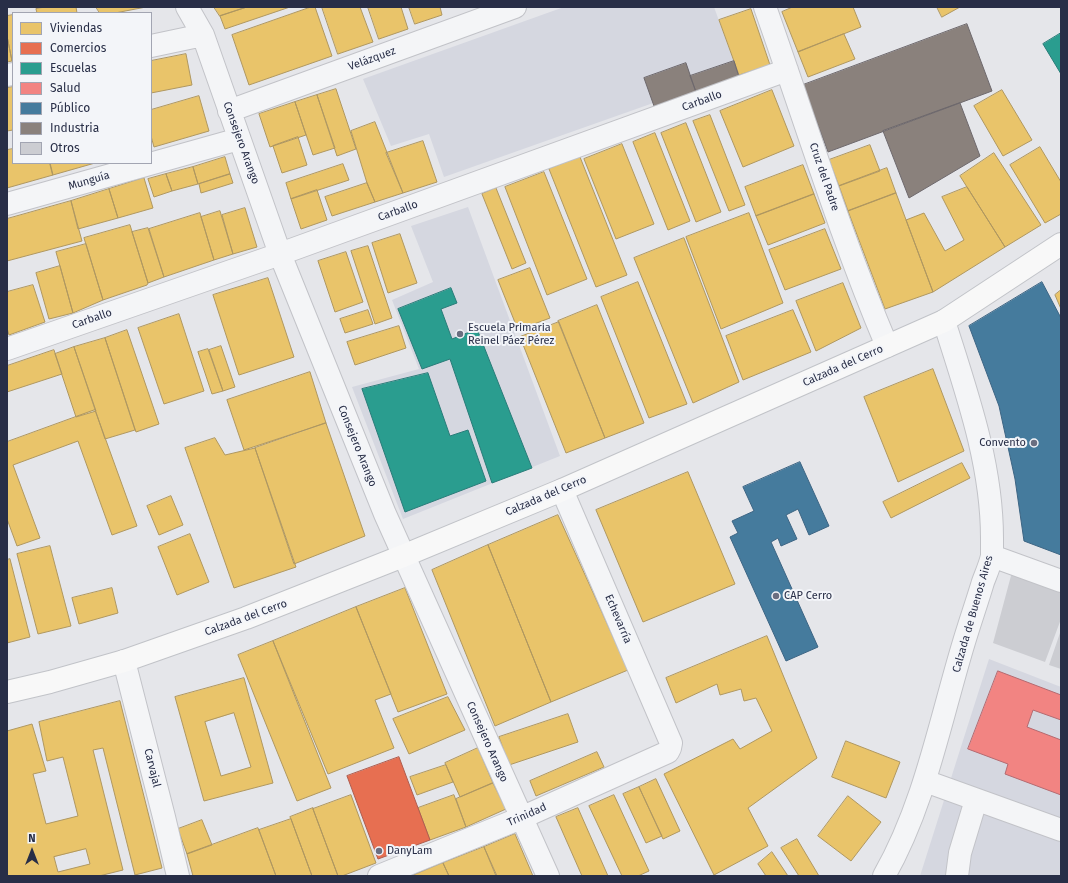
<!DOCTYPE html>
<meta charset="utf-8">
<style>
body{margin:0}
#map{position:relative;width:1068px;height:883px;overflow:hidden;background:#e5e6ea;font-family:"Fira Sans",sans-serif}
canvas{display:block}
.frame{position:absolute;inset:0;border:8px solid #282e47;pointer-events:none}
.legend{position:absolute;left:12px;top:12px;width:140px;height:152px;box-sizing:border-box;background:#f3f5f9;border:1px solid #a2a5b2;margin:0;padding:5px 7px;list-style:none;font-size:12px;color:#282e47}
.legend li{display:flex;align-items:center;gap:8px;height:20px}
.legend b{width:20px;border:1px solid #a2a5b2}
.north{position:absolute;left:12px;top:831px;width:40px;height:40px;-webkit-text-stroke:3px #f3f5f9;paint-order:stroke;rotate:0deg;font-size:11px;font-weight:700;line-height:16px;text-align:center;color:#282e47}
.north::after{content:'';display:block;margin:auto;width:14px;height:18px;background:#282e47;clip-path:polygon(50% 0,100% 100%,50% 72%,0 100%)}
</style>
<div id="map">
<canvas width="1068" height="883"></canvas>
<div class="frame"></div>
<ul class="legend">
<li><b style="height:11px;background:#e9c46a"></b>Viviendas</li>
<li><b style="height:11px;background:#e76f51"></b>Comercios</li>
<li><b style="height:11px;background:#2a9d8f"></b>Escuelas</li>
<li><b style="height:11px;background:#f28482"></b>Salud</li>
<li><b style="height:11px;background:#457b9d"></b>Público</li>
<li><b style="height:11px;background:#8a817c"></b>Industria</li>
<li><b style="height:11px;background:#cccdd2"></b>Otros</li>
</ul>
<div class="north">N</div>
</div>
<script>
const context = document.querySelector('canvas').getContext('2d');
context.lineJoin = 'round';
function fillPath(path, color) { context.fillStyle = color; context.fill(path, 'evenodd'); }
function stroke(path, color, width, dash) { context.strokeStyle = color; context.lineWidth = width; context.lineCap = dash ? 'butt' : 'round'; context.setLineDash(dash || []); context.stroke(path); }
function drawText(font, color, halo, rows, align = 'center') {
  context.font = font + ' "Fira Sans",sans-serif'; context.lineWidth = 4; context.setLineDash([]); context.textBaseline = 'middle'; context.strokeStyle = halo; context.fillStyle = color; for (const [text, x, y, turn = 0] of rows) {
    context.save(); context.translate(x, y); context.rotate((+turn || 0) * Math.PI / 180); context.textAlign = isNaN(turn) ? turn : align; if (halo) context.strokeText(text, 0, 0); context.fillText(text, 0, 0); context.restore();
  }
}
const built = new Path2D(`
 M564 7H714L738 73 444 177 429 134 391 146 363 79Z
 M468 207 560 456 403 519 352 387 419 369 392 300 433 282 411 226Z
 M989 659 1061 687V876H920L959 753Z`);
const homes = new Path2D(`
 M45 7H76L77 13H37L36 9Z
 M96 7H146L115 13H100Z
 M214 7H247L220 16Z
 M247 7H290L225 29 220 16Z
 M311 7H315L332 56 249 85 232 35Z
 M322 7H360L373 42 338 54Z
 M368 7H401L408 29 379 39Z
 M409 7H440L442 15 415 24Z
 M793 7H853L861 27 798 52 782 12Z
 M937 7H960L942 17Z
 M751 9 770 65 739 75 719 20Z
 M13 15V60L12 61 7 36V16Z
 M844 34 855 59 808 77 798 52Z
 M7 36 12 61 7 62Z
 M186 54 192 85 151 93V61Z
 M13 87V130L7 131V88Z
 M336 89 356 149 337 156 317 95Z
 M772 90 794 146 743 167 720 111Z
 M1002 90 1032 140 1003 156 974 106Z
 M317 95 335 148 313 155 295 102Z
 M199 96 209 131 154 147 151 136V110Z
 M295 102 306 135 270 147 259 114Z
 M710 115 745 205 729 211 693 121Z
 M375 122 403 193 375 202 367 183 351 131Z
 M686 123 721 212 696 222 661 133Z
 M655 133 690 221 668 230 633 142Z
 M298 137 307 165 282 173 273 146Z
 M423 141 437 182 403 193 386 153Z
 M622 144 654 224 616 239 584 159Z
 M870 145 880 171 839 186 829 160Z
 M1040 147 1061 182V214L1045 223 1010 165Z
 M13 149V163H50L53 175 7 188V150Z
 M994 153 1041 225 1005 247 960 176Z
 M225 157 230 174 198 184 193 167Z
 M580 157 627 275 596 287 549 169Z
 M50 163H95L53 175Z
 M343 164 349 180 291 199 286 183Z
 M803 165 814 194 756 216 745 187Z
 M193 167 198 184 172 191 166 174Z
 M887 168 896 193 848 211 839 186Z
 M544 172 587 279 547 295 505 187Z
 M166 174 172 191 154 197 148 179Z
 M230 174 233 183 201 193 199 184Z
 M144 178 153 208 118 218 109 189Z
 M367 183 375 202 332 216 325 197Z
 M967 187 1005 247 933 292 906 220 924 213 945 251 964 240 942 197Z
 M496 188 526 263 512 269 482 194Z
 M109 189 118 218 78 229 71 201Z
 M317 190 327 220 301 229 291 199Z
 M896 193 933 292 885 309 848 211Z
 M814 194 825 223 768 245 756 216Z
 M71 201 82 241 7 261V219Z
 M245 208 257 247 233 254 222 215Z
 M220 211 233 254 214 260 201 217Z
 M200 213 214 260 164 277 149 229Z
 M749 213 783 303 721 329 686 237Z
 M130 225 148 283 147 285 103 300 84 238Z
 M148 228 164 277 148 283 132 232Z
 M825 229 841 269 785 290 769 250Z
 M400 234 417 283 388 293 372 243Z
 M684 238 739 382 693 403 634 258Z
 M86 244 103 300 73 313 56 252Z
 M368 246 392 318 375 324 351 251Z
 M346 252 363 302 335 312 318 261Z
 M60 266 73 313 49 319 36 273Z
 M530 268 550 318 518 330 498 280Z
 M268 278 294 357 239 375 213 295Z
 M638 282 687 404 649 418 601 297Z
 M843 283 861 328 816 351 796 301Z
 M33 285 45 322 9 335 7 328V292Z
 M1061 290V309L1055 295Z
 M597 305 644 423 605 438 558 321Z
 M368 310 373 324 345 333 340 319Z
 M793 310 811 352 743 380 726 336Z
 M179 314 204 391 164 404 138 328Z
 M559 322 605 438 566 453 520 337Z
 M399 326 406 348 355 365 347 342Z
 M127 330 159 424 136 432 105 338Z
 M105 338 135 430 105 439 74 347Z
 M221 346 235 387 223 391 209 350Z
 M74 347 96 411 76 417 55 354Z
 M208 349 223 391 212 394 198 352Z
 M54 350 62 374 7 392V366Z
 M933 369 964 451 898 482 864 397Z
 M310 372 326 423 244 450 227 400Z
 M95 410 137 526 112 535 78 441 13 465 40 538 17 546 7 519V442Z
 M326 423 365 536 294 564 255 448Z
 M215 438 225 455 255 448 296 567 234 588 185 448Z
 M962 463 970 478 891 518 883 502Z
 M688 472 735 584 643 622 596 510Z
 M171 496 183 525 159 535 147 506Z
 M558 515 628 670 551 702 488 545Z
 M190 534 209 582 177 595 158 547Z
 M488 545 551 702 495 726 432 570Z
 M50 546 71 626 38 634 17 554Z
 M10 559 30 637 7 643V560Z
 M112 588 118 613 79 624 72 598Z
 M405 588 447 694 398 712 356 607Z
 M356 607 391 694 375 700 394 748 328 774 273 641Z
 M767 636 817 758 748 808 768 846 714 875 664 774 733 739 740 749 772 731 756 698 744 701 741 689 720 695 717 684 676 703 666 678Z
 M273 641 331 788 297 801 238 655Z
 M244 678 273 783 204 801 175 697ZM234 713 251 767 221 776 205 722Z
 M448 697 465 730 409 754 393 719Z
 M120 701 162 868 135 875 103 748 93 750 123 870 99 876H7V731L32 724 46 771 33 774 46 824 78 816 63 757 47 761 39 722ZM86 849 90 864 58 872 54 857Z
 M568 714 578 742 509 765 499 737Z
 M846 741 900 762 886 798 832 777Z
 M478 748 493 783 460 797 445 763Z
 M597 752 604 767 536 796 530 781Z
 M446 765 453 782 417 795 410 777Z
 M656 779 680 831 663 839 639 787Z
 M493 783 506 809 466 827 456 799Z
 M639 787 662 836 646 843 623 794Z
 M351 795 376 863 342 876H338L313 809Z
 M454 795 466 827 430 840 418 808Z
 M614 795 649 871 638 876H622L589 806Z
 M848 796 881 822 851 861 818 836Z
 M313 808V809L338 876H312L291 819 290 817Z
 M578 808 608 876H582L556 817Z
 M291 819 312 876H276L259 830Z
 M202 820 212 845 187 854 178 829Z
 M258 828 276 876H193L187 854Z
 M515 834 533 876H497L484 847Z
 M797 839 819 876H799L781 848Z
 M484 847 496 876H449L443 863Z
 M772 852 788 876H766L758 864Z
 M443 863 449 876H411Z`);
const shops = new Path2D(`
 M399 757 430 840 378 859 347 776Z`);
const schools = new Path2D(`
 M1061 33V74L1043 44Z
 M451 288 457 303 441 309 452 339 477 329 532 468 492 483 450 359 422 369 398 309Z
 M428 373 450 436 468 430 486 481 405 512 362 389Z`);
const health = new Path2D(`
 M998 671 1061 695V720L1033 710 1027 727 1061 740V795L1005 774 1008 764 968 749Z`);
const public = new Path2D(`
 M1042 282 1061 318V555L1024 541 1015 479 999 406 969 326Z
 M800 462 829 526 809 535 798 509 786 515 797 539 781 546 778 538 771 542 818 647 786 661 730 537 738 533 732 521 754 511 743 487Z`);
const industry = new Path2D(`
 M967 24 992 91 828 152 803 85Z
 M734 61 739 77 696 92 690 76Z
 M686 63 696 92 654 106 644 78Z
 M960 103 980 156 909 198 883 131Z`);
const building = new Path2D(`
 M1012 572 1061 592V619L1045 662 993 643Z
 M1061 630V669L1049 665Z`);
const minor = new Path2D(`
 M187 7 203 35 280 254 385 514 548 876
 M765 7C805 120 840 235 887 346
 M151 46 203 35
 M7 75 13 74
 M229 111 515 7
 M7 204 239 139
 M7 349 280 254 787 70
 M992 556 1061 581
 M124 661 164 817 178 876
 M925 781 1061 830
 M379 876 521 818 668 752 670 748 671 743 562 490
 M884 876C925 804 940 721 964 642 970 622 977 602 983 582 986 574 990 565 992 556 992 550 992 544 992 538 992 463 966 391 944 321
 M957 876 960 853 976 800`);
const major = new Path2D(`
 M7 692 50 682 124 661 246 618 403 556 562 490 944 321 1061 244`);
const markers = [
 [460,334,4,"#6a6e80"],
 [1034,443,4,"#6a6e80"],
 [776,596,4,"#6a6e80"],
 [379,851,4,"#6a6e80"]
];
const streetNames = [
 ["Velázquez",372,59,-20],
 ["Carballo",702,101,-20],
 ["Consejero Arango",241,143,70],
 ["Cruz del Padre",824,177,71],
 ["Munguía",89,181,-16],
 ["Carballo",398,211,-20],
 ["Carballo",92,319,-19],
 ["Calzada del Cerro",843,366,-24],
 ["Consejero Arango",357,446,68],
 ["Calzada del Cerro",546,496,-23],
 ["Calzada de Buenos Aires",973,614,-74],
 ["Calzada del Cerro",246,618,-20],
 ["Echevarría",618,619,67],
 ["Consejero Arango",487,742,66],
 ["Carvajal",152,768,76],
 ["Trinidad",527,815,-24]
];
const poiNames = [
 ["Escuela Primaria",468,328],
 ["Reinel Páez Pérez",468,341],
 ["Convento",1026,443,"right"],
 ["CAP Cerro",784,596],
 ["DanyLam",387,851]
];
fillPath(built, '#d5d7e0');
fillPath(homes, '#e9c46a');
stroke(homes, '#af9760', 1);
fillPath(shops, '#e76f51');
stroke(shops, '#ae5c4e', 1);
fillPath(schools, '#2a9d8f');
stroke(schools, '#297c79', 1);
fillPath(health, '#f28482');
stroke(health, '#b56a70', 1);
fillPath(public, '#457b9d');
stroke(public, '#3c6483', 1);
fillPath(industry, '#8a817c');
stroke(industry, '#6d686c', 1);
fillPath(building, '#cccdd2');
stroke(minor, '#c2c3c8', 24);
stroke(major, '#c1c3c8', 24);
stroke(minor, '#f4f5f7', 22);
stroke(major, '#f8f8f8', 22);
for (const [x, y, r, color] of markers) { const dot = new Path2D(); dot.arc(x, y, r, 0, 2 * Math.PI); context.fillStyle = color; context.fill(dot); stroke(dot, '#f3f5f9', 1.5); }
drawText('11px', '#282e47', '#f3f5f9', streetNames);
drawText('11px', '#282e47', '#f3f5f9', poiNames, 'left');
</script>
